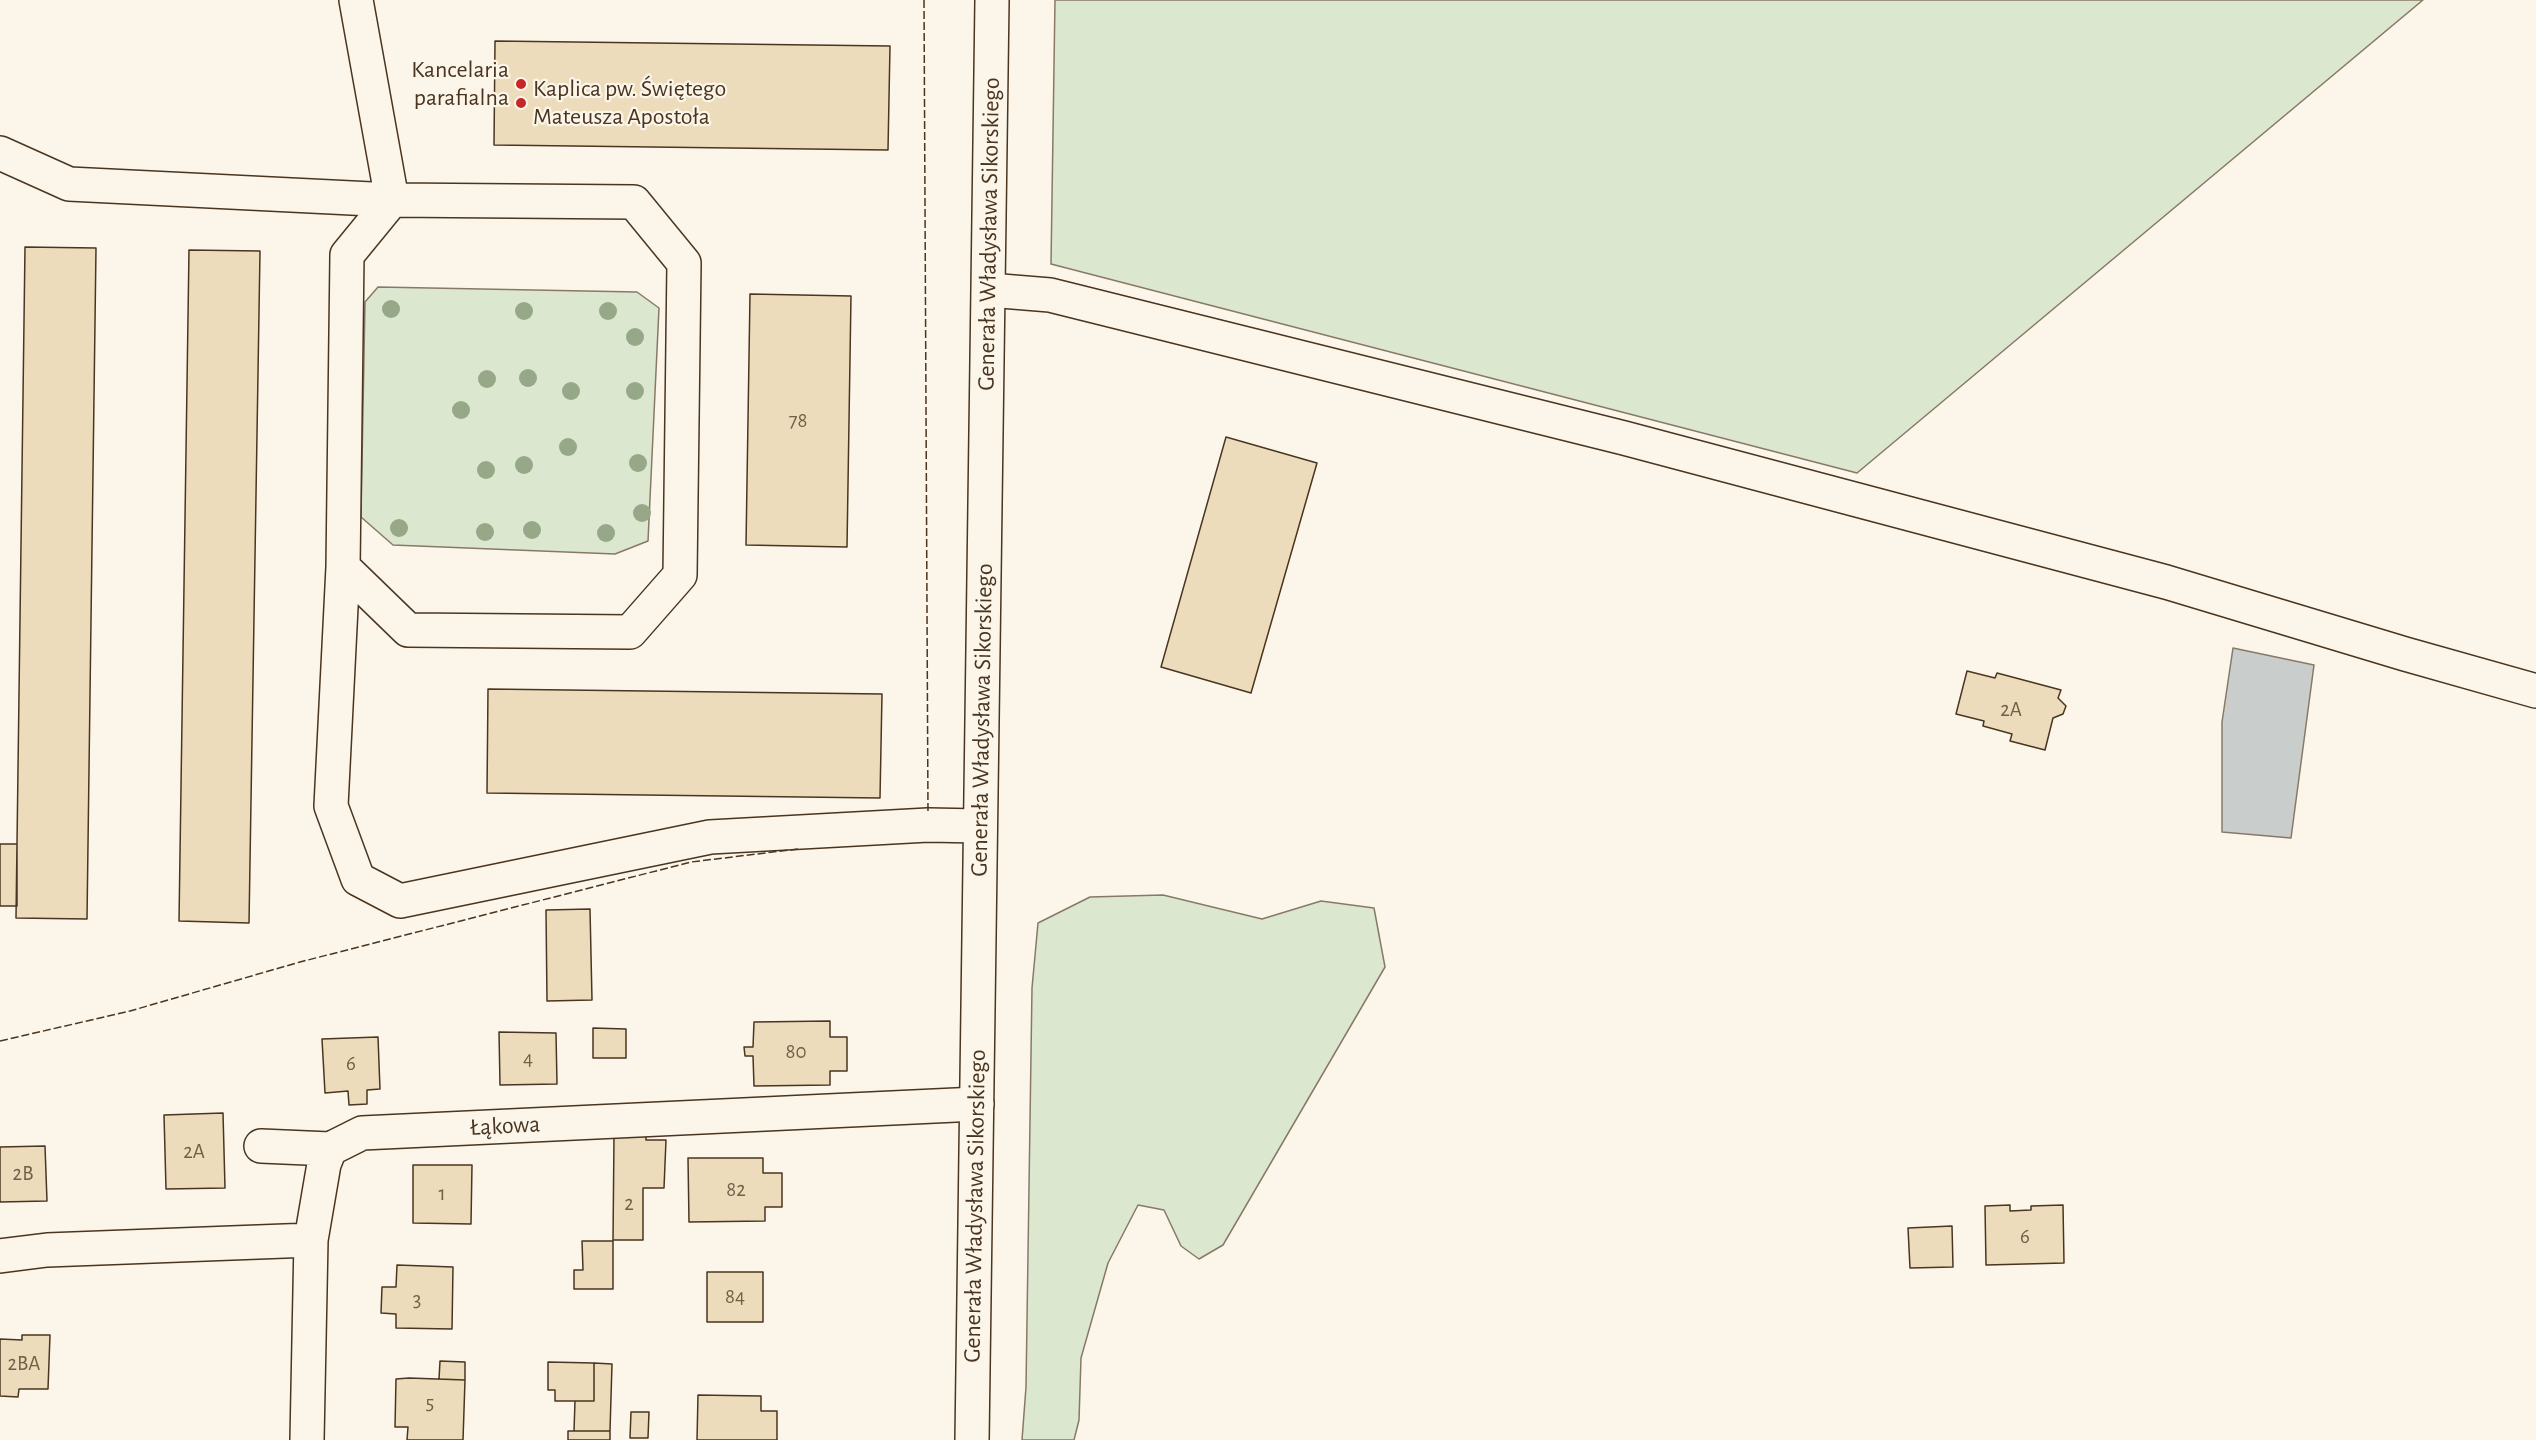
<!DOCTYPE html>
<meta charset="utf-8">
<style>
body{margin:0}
canvas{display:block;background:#fbf6e9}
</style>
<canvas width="2536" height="1440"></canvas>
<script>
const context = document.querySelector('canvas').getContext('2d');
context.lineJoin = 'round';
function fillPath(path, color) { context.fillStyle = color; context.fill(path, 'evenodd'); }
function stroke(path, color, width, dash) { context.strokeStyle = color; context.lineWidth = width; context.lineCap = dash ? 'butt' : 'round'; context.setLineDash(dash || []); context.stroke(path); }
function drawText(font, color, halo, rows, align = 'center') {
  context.font = font + ' "Alegreya Sans",sans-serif'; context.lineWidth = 4.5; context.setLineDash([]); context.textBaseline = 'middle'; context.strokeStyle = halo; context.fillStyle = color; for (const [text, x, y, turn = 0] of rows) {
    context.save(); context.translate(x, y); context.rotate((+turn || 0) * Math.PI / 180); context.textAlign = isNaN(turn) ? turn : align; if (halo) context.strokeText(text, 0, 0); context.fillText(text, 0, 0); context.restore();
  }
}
const green = new Path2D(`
 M1055 0H2423L1857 473 1051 264Z
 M378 287 637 292 659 308 648 541 615 554 393 545 361 517 365 302Z
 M1163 895 1262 919 1321 901 1374 908 1385 967 1223 1245 1199 1259 1181 1246 1164 1210 1138 1205 1108 1263 1081 1358 1079 1420 1074 1440H1022L1026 1387 1032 988 1038 923 1090 897Z`);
const water = new Path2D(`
 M2233 648 2314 665 2291 838 2222 832V722Z`);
const building = new Path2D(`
 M495 41 890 46 888 150 494 145Z
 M25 247 96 248 87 919 16 918Z
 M189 250 260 251 249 923 179 921Z
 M750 294 851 296 847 547 746 545Z
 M1226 437 1317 463 1251 693 1161 667Z
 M1967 671 1995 678 1997 673 2061 690 2058 698 2066 706 2063 714 2053 718 2045 750 2010 741 2012 734 1983 726 1984 721 1956 714Z
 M488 689 882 694 880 798 487 793Z
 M0 844H17V906H0Z
 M590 909 592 1000 547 1001 546 910Z
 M830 1021V1037H847V1071H830V1085L754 1086 753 1056H745L744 1047H753L754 1022Z
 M593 1028 626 1029V1058H593Z
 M499 1032 556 1033 557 1084 500 1085Z
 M378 1037 380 1089 367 1090V1104L349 1105 348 1091 325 1093 322 1039Z
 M223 1113 225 1188 166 1189 164 1115Z
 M614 1136H646V1140H666L664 1188H643V1240H613Z
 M45 1146 47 1201 0 1202V1147Z
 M688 1158H763V1173H782V1207H765V1221L689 1222Z
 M413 1165H472L471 1224 413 1223Z
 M2010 1205V1211L2031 1210V1206L2063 1205 2064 1263 1986 1265 1985 1206Z
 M1952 1226 1953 1267 1910 1268 1908 1228Z
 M582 1241H613V1289H574V1270H583Z
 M397 1265 453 1267 452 1329 396 1328V1314L381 1313 382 1287H396Z
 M707 1272H763V1322H707Z
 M22 1335H50L48 1389H19L18 1397 0 1396V1339L22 1340Z
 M440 1361 465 1362V1380L439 1379Z
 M548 1362 594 1363V1401H555V1390H548Z
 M594 1363 612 1364 610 1431H574L575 1401H594Z
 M409 1378 465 1380 463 1440H407L408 1427H395L396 1379Z
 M698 1395 761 1396V1411H777V1440H697Z
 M631 1412H649L648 1438H630Z
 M568 1431H610V1440H568Z`);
const minor = new Path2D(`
 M0 153 69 184 392 200 356 0
 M392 200 634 202 684 263 680 575 630 632 408 630 343 567 347 255Z
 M989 290 1050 295 1624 438 2166 582 2405 654 2536 691
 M343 567 331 806 358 879 400 901 710 837 928 825 980 826
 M261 1146 330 1149
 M0 1256 47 1250 311 1240
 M307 1440 311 1240 324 1164 330 1149 362 1133 977 1104`);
const major = new Path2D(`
 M972 1440 992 0`);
const fence = new Path2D(`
 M924 0 928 813
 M0 1041 130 1011 300 962 691 862 798 849`);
const trees = [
 [391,309],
 [524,311],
 [608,311],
 [635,337],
 [528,378],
 [487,379],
 [571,391],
 [635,391],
 [461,410],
 [568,447],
 [638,463],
 [524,465],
 [486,470],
 [642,513],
 [399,528],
 [532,530],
 [485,532],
 [606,533]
];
const markers = [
 [521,84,6,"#c62828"],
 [521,103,6,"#c62828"]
];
const numberNames = [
 ["78",798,421],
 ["2A",2011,710],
 ["80",796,1052],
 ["4",528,1059],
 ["6",351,1064],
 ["2A",194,1152],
 ["2B",23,1174],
 ["82",736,1190],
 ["1",442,1194],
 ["2",629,1204],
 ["6",2025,1237],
 ["84",735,1297],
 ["3",417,1300],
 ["2BA",24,1364],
 ["5",430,1403]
];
const poiNames = [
 ["Kancelaria",509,70],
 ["parafialna",509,98],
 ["Kaplica pw. Świętego",533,89,"left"],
 ["Mateusza Apostoła",533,117,"left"]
];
const streetNames = [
 ["Generała Władysława Sikorskiego",989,234,-89],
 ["Generała Władysława Sikorskiego",982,720,-89],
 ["Łąkowa",505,1126,-3],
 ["Generała Władysława Sikorskiego",975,1206,-89]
];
fillPath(green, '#dce7d0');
stroke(green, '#887966', 1.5);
fillPath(water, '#c9cecd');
stroke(water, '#887966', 1.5);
fillPath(building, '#ecdcbc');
stroke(building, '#4a3520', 1.5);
stroke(minor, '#4a3520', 36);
stroke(major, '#4a3520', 36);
stroke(minor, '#fbf6e9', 33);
stroke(major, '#fbf6e9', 33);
stroke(fence, '#4a3520', 1.5, [8, 3]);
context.fillStyle = '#96a887';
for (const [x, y] of trees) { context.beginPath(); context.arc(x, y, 9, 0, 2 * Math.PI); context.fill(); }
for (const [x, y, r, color] of markers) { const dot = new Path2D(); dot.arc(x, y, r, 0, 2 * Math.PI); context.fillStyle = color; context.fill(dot); stroke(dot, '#fbf6e9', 2); }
drawText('21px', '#725f47', null, numberNames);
drawText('24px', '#4a3520', '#fbf6e9', poiNames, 'right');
drawText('24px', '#4a3520', '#fbf6e9', streetNames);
</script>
